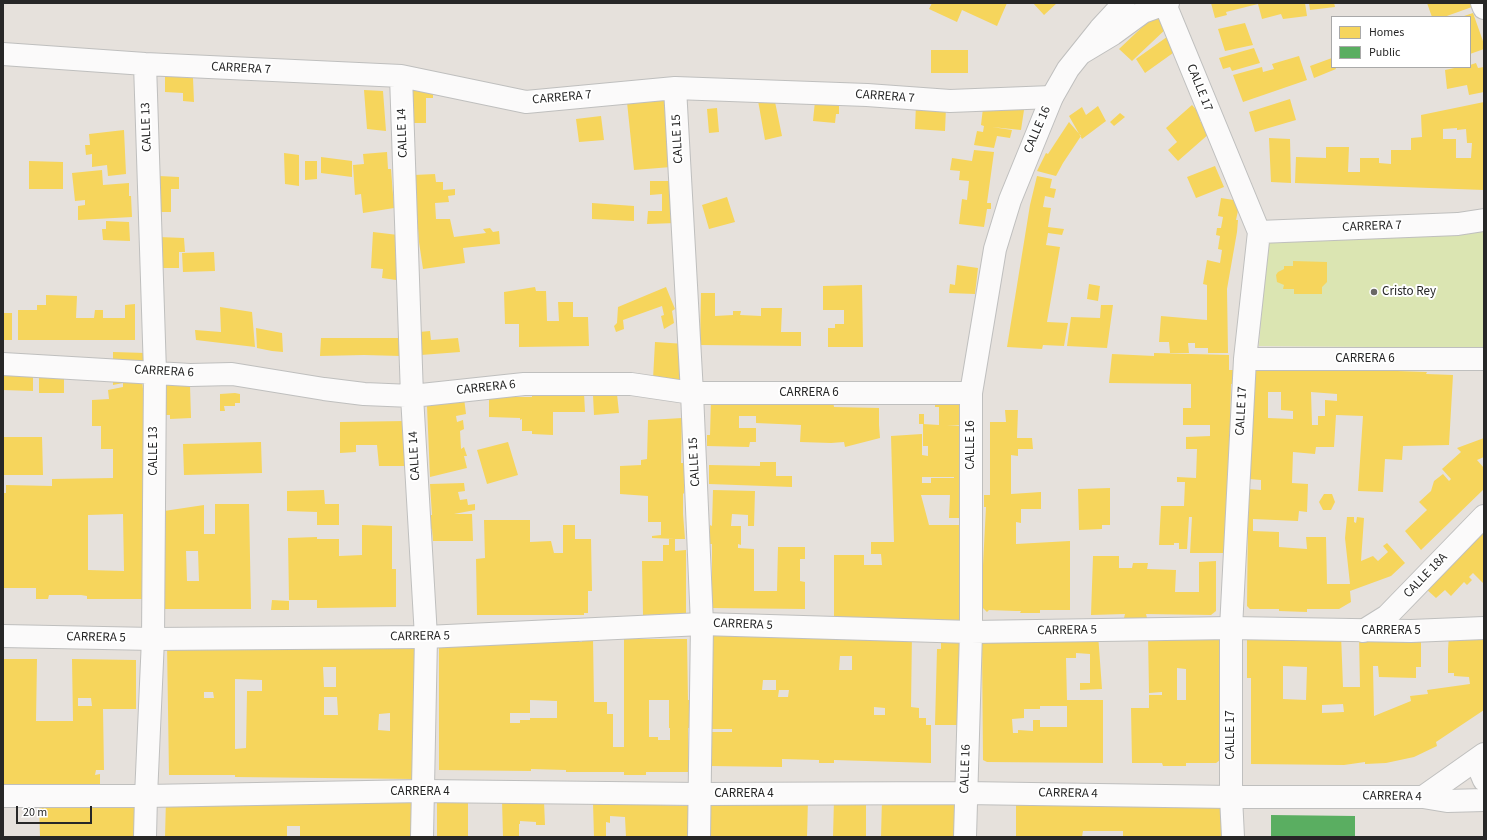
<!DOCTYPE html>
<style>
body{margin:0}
#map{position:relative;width:1487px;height:840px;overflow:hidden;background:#e6e1dc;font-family:"Source Sans 3",sans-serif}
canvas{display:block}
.frame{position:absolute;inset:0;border:4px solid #272727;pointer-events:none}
.legend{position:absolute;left:1331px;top:16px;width:140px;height:52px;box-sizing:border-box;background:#fff;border:1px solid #a9a9a9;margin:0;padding:5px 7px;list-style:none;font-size:12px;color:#272727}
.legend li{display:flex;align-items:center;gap:8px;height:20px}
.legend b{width:20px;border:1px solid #a9a9a9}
.scale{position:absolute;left:16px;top:806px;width:76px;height:18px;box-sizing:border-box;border:2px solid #272727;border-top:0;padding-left:5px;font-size:12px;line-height:14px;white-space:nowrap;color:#272727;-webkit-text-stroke:3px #fff;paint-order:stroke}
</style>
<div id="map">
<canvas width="1487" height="840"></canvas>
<div class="frame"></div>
<ul class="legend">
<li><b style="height:11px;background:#f6d55c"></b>Homes</li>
<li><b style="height:11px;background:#5aae61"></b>Public</li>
</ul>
<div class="scale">20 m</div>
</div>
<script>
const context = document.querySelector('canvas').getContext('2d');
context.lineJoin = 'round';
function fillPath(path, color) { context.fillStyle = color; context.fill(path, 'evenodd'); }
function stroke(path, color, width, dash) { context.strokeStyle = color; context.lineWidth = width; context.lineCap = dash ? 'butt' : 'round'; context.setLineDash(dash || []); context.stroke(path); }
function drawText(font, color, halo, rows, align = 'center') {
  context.font = font + ' "Source Sans 3",sans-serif'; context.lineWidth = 4; context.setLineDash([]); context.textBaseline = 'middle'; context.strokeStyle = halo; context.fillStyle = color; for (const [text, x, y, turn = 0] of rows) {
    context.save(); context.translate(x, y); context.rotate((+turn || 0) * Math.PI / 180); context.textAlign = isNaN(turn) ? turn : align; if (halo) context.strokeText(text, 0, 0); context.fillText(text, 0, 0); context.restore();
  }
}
const pitch = new Path2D(`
 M1484 229V348L1259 346 1267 238Z`);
const homes = new Path2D(`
 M932 3H1007L997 26 962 10 957 22 929 9Z
 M1033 3H1057L1044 15Z
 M1211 3H1305L1307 16 1283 19 1281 14 1262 19 1258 4 1226 12 1227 15 1215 18Z
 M1309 3H1334L1335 7 1310 10Z
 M1427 3H1471L1472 7 1444 17H1432Z
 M1473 13 1484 44V49L1470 54V17H1461Z
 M1156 14 1168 27 1132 61 1119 49Z
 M1245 23 1253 45 1225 51 1218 29Z
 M1171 34 1180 48 1145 73 1136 59Z
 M1254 48 1260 63 1232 71 1230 67 1223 69 1219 58Z
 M931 50H968V73H931Z
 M1299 56 1307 80 1243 102 1233 75 1262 67 1263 72 1274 69 1272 64Z
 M1332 58V67H1335L1336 69 1314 78 1310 66Z
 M1476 63 1478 68 1484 67V92L1469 95 1467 85 1447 89 1445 70 1459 67H1470V65Z
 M165 76 193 78 194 102 183 101V93L165 92Z
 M433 86V98H426V123H411L408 87Z
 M364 90 383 91 386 131 367 129Z
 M773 92 782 136 765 140 757 95Z
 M665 98 671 167 634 170 627 102Z
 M1290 99 1296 120 1255 132 1249 112Z
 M815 101 839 102V114H836L835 123 813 121Z
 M1484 102V190L1295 183 1296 157 1326 158V147H1349L1348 172H1360V158H1379V163L1391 164V150H1411V138L1422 137 1421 115ZM1457 128V130L1466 129 1467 143H1472L1471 158H1456V139H1443V129Z
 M916 104 946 107 945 131 915 129Z
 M1192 105 1202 116 1200 121 1210 133 1178 161 1168 150 1177 142 1166 128Z
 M1098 106 1106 121 1082 139 1069 116 1082 107 1086 115Z
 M717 108 719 132 709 133 707 109Z
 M983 108 1024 110 1021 130 992 127 1012 130 1010 138 997 136 994 148 974 145 977 131 983 132 984 126 981 125Z
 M1120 113 1125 117 1114 126 1110 122Z
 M601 116 604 140 579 142 576 119Z
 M1069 122 1081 136 1063 163 1056 176 1037 171 1046 153 1048 154Z
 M124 130 126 174 108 176 107 165 92 167V154L86 155 85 145H90L89 134Z
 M1269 138 1290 139 1291 183 1271 182Z
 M974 150 994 152 987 203H991V209H987L984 227 959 224 962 199 967 200 969 181 959 180 960 171 950 170 952 158 972 161Z
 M387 152 388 169H391L394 208 363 213 361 194 355 195 353 165 364 164 363 154Z
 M284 153 299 155V186L285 184Z
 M321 157 352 161V177L321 173Z
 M29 161 63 162V189H29Z
 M305 161H317V179L305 180Z
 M1215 166 1224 187 1196 198 1187 177Z
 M102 170 103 185 129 183V196H131L132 217 78 220V206L85 205V200L75 201 72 173Z
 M435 174 436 182H443V190L455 189V195L448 196 449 202 435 203 436 219H450L454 237 486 233 483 229 490 228 493 232 499 231 500 244 463 248 465 263 423 269 419 242 414 175Z
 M159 176 179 177V189H171V212H159Z
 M1037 176 1052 179 1050 188 1056 189 1054 198 1045 196 1043 207 1051 208 1048 227 1064 229 1062 235 1048 233 1046 245 1060 247 1047 322 1068 323 1064 346 1043 345 1042 349 1007 347 1030 205Z
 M650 181H676V223L647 224 648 211H662V194L650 195Z
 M727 197 735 222 709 229 702 205Z
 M1221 198 1240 201 1236 220H1238L1237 232 1227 289 1228 353H1208V348H1195V343H1188L1189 353H1170L1169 342H1159L1161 316 1207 320V285L1203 284 1207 260 1220 263 1222 250 1218 249 1220 236 1216 235 1217 228H1221L1223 217 1218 216Z
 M592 203 634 206V221L592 219Z
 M106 221 129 222 130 241 103 240 102 229H106Z
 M373 232 398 235 396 280 382 278 383 269 371 268Z
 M159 237 184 238 185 252H179V268H160Z
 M214 252 215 271 183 272 182 253Z
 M1293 261 1327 262V282L1322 287V294H1294V289H1283L1284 285 1277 282 1276 275 1278 272 1284 269V266H1293Z
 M957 265 978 268 975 294 949 293 950 284 955 285Z
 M1089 284 1100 286 1098 301 1087 299Z
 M862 285 863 347H828V328H835V324H844V310H823V286Z
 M535 287 536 291H546L547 321H559L558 302H573V317H588L589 346 519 347V324H505L504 292Z
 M666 287 675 309 672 311 674 323 664 329 661 316 664 315 662 306 623 320 624 329 616 332 614 326 617 323 618 307Z
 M701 293H715V316L733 315V311H741L740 315 761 316V308H782L781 332H801V346L700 345Z
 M46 295 77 296 76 318H94L95 310H103V318H125V305L135 304V340H18V310H37V305H46Z
 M1101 305H1113L1107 348 1067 346 1071 317 1100 318Z
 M220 307 252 312 255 347 196 340 195 330 221 332Z
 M3 313H12V340H3Z
 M256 328 282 333 283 352 272 351 257 348Z
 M430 331 431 340 458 338 460 352 421 355 419 332Z
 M321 338H399L400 356 364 355 320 356Z
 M655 342 685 344 683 380 653 379Z
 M113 352 146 353 142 380 147 425 149 599H87V596L81 595H49L48 599H36V588H3V493H6V485L52 486V479L113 478V449H101V426H92V400L109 399 108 390 123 387V383L113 385ZM123 514 124 571 88 570V515Z
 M1154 353 1229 355V370H1234V384H1231L1227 553H1190L1192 517H1189L1187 549H1179V543H1174V545H1159L1161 506H1184L1185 482H1177V477L1196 478 1197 449H1186V437L1210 436V425H1183V408H1191V384L1109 383 1112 354 1154 356Z
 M3 364H64V393H39V377H33V391L3 390Z
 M161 365 190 385 191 418 170 419V415H162Z
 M1250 368 1338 371V369L1427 372 1426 374 1453 375 1449 445 1403 446 1402 460 1385 459 1383 492 1358 491 1363 416 1336 415 1334 447H1316L1315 454 1293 452 1292 483 1308 484 1307 512 1299 511 1298 521 1253 519V531L1279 532V547L1307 549 1306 537H1326L1327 584H1350L1345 538 1347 517H1354V522L1356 523 1357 517 1364 518 1361 561 1373 556 1378 561 1388 552 1383 546 1387 543 1405 563 1391 576 1350 591 1351 602 1339 609H1307V612L1279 611V609H1250L1247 606 1248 518H1246L1247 489 1261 490V480L1249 479ZM1268 392H1281V410L1293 411V419L1268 418ZM1311 392 1337 394V401L1325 400V416H1318V425H1312Z
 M235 393 240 394V403H235V406H224L225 411H220V394Z
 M584 393 585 412H553V435L532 434V431H522V419L520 420V418L489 417V399L504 397H532V395Z
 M617 394 619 413 594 415 593 395Z
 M963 396 962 425H947L963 426 962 478 958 477 962 478V518H949L950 495H921L929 525H962L960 626 834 625V555H864V565H882L881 554H871V542H894L891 436 922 434V455L928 456V446H923V424L939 425V407H935V401ZM922 477H954V478H931V483H922Z
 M464 398 466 414 456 416 457 422 463 420 464 429 460 431 461 449 464 447 467 456H464L467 468 430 477 427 406Z
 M711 400 833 401 834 407 879 408V425L880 438 845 447 844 442 831 443 800 442 801 425 756 423V416H739V428H756V442H750L749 447 707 446V435H710Z
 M1005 410H1018L1017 438H1032L1033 449H1018V456L1011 455V494L1041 492V509H1021V523L1016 522V544L1070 541V610H1040V613H1020L1021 611H1016L989 610 987 612 982 607 983 606V565L986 507H984V495H990V422H1006Z
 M919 414H924V424H919Z
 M682 418 681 463H686V483H684V493L683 494V514L685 539H675V551L686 550V614L643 615 642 561H663V545H669V539H675L652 538V536L661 535V522H648V496L620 494V466L641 465V460L647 459 648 420Z
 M406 421 410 466H379L377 445H356V452L340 453V422Z
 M3 437H42L43 475H3Z
 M1484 438V457L1477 460 1484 468V489L1421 550 1405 531 1427 510 1419 502 1431 491 1434 481 1443 474 1449 481 1451 479 1442 469 1461 452 1457 448Z
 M261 442 262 473 184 475 183 444Z
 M508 442 518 475 487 484 477 450Z
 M760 462H776V476H792V487L709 484V465L760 466Z
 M464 483 465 491 458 492 460 500 467 499 468 505 475 504V510L454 514H472L473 541H433L432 529 429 528 428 515H432L430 484Z
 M1110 488V525H1102V529L1079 530 1078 489Z
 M324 490 325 504H339V525H317V512L287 511V491Z
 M713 490 755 491 754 526H748V515L732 514 731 526H741V545L738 544V548L754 549V591H777L778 547H805V559H800V581L805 582V609L712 608V544H709L710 525 712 526Z
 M1324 494H1332L1335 502 1331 510H1323L1319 502Z
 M215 504H249L251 609H165L164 511 204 505V534H215ZM186 551H198L199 581H187Z
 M484 520H530V542L551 541 554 553H563V525H575V539H591L592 591H588V613H584V615H477L476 559 485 558Z
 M362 525 392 526V569H396V607L317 608V600H289L288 538 317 537V539H339V556L362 555Z
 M1484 525V582L1483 583 1473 573 1469 577 1472 580 1467 585 1464 582 1451 596 1445 590 1436 598 1425 588Z
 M1093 556H1119V568H1132L1133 563H1148L1147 569 1176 570 1175 592H1199V562L1216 561V611L1211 615 1146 614 1147 618H1124L1125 614 1091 615Z
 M272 600 289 601V610H271Z
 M1247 631 1341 634 1343 687H1360L1359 636 1421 634V667H1416V678L1379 677 1378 666H1373L1374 716 1411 701 1410 696 1428 694 1427 690 1470 684 1469 677 1454 676V673H1448V650L1449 634 1484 631V710L1436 742 1437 746 1414 757 1386 763 1365 764V762L1344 765 1251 764V678H1247ZM1283 666 1307 667 1306 700 1283 699ZM1343 704 1344 712 1322 713V705Z
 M912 632 911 707 919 708V718H926V725H931V763L834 760V763H819V760L782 759V767L711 766V732H732V729H712L711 633ZM840 656H852V670H839ZM763 680H776V690H762ZM779 690H789L788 697H778ZM874 707 885 708V715H874Z
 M1224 633 1223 758 1216 763H1186V766H1163L1162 763H1132L1131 708H1149V695H1162V692L1149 693 1148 634ZM1177 668 1186 669V700H1177Z
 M1098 634 1102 689 1080 690V683H1090V654L1076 653V658H1066L1067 700H1103V763L987 762 983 760 982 641ZM1040 706H1067V727H1040V720H1033V731L1018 730V733H1013L1012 719 1024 718V709H1040Z
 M941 635 959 638V655H962L959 725H935L937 649H941Z
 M582 638H593L594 702H607V714H613V747H624V639H687L688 700H691V728H688L689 772H646V775H624V772H566V770L531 769V771L439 770V639L567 640 566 642H568V639H579V642H582ZM530 700 557 701V718H530V720H520V723H510V713H530ZM649 700H669V728H670V740H658V737H649Z
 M373 642 379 648 416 649 415 779 235 777V775H169L167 644ZM323 667H336V687H324ZM235 679 262 680V691H247L246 748 235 749ZM204 692H213L214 698H204ZM324 697H337L338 715H324ZM390 713V731L378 730 379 714Z
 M3 659H37L36 721H73L72 659 136 660V709H103L104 770H96L95 775 100 774V793H3ZM78 698H91L92 706H78Z
 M413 798V837H300V826H287V837H165L166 799Z
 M866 798V837H833L834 799Z
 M959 798V837H881L882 799Z
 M808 799 807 837H704L708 804Z
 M138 800 137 837H40L39 802Z
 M502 800 544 801 545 825H536V822L520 821V824H519V837H503Z
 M437 801H468V837H437Z
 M1016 801 1221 802 1226 837H1123V831H1083L1082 837H1016Z
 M593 803 689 806 690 837H626L625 817 610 816V823L606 822V837H594Z`);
const public = new Path2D(`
 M1271 815 1355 816V837H1271Z`);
const street = new Path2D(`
 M1482 3 1484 8
 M1165 4 1259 232 1245 359 1231 628V797L1233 837
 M1083 52 1113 34 1143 12 1168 3
 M3 54 145 64 401 76 526 102 675 88 867 95 950 101 1052 97
 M145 64 155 372 153 639 146 796 145 837
 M401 76 412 396 426 637 422 837
 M675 88 692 393 702 624 699 837
 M1259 232 1458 224 1484 220
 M1245 359H1484
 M3 364 190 375 232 374 324 389 364 394 412 396 524 384H631L692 393H971
 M1363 631 1387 616 1484 516
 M1476 761 1484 780
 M1423 797 1447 801 1484 800`);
const secondary = new Path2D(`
 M3 636 153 639 426 637 702 624 971 632 1231 628 1411 631 1484 628
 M3 796H146L422 791 699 794 965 793 1231 797H1423L1484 754
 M965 837 971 632V393L995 249 1010 200 1052 97 1068 69 1100 29 1124 3`);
const markers = [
 [1374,292,4,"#6a6866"]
];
const streetNames = [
 ["CARRERA 7",241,69,3],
 ["CALLE 17",1199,88,68],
 ["CARRERA 7",885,97,4],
 ["CARRERA 7",562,98,-5],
 ["CALLE 13",147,127,-92],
 ["CALLE 16",1038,130,-67],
 ["CALLE 14",403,133,-92],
 ["CALLE 15",678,139,-93],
 ["CARRERA 7",1372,227,-2],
 ["CARRERA 6",1365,359],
 ["CARRERA 6",164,372,3],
 ["CARRERA 6",486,388,-6],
 ["CARRERA 6",809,393],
 ["CALLE 17",1242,411,-87],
 ["CALLE 16",971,445,-90],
 ["CALLE 13",154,451,-90],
 ["CALLE 14",415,456,-93],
 ["CALLE 15",695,462,-93],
 ["CALLE 18A",1426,576,-46],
 ["CARRERA 5",743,625,2],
 ["CARRERA 5",1067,631,-1],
 ["CARRERA 5",1391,631],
 ["CARRERA 5",420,637,-1],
 ["CARRERA 5",96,638,1],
 ["CALLE 17",1231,735,-90],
 ["CALLE 16",966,769,-88],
 ["CARRERA 4",420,792],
 ["CARRERA 4",744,794],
 ["CARRERA 4",1068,794,1],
 ["CARRERA 4",1392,797,1]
];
const poiNames = [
 ["Cristo Rey",1382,292]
];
fillPath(pitch, '#dbe5b2');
fillPath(homes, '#f6d55c');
fillPath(public, '#5aae61');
stroke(street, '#bfbfbe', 24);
stroke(secondary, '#bfbfbe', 24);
stroke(street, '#fbfafa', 22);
stroke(secondary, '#fbfafa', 22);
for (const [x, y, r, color] of markers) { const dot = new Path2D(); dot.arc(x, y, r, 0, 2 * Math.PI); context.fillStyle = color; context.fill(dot); stroke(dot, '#fff', 1.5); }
drawText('13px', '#272727', '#fff', streetNames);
drawText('13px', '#272727', '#fff', poiNames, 'left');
</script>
